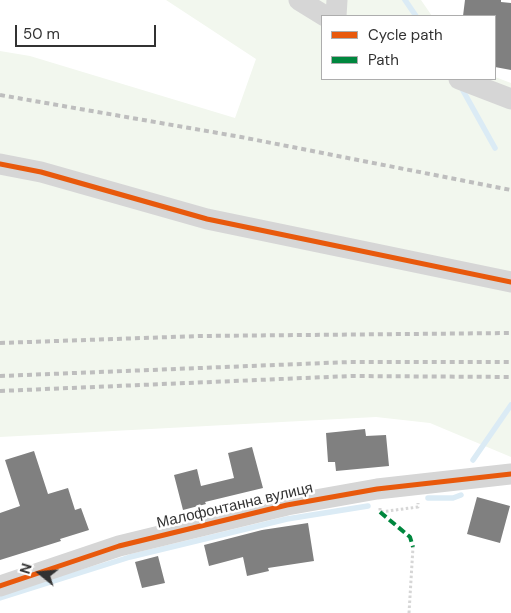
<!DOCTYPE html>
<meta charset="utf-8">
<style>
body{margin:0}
#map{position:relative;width:511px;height:613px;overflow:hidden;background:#fff;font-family:"DM Sans",sans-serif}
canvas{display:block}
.legend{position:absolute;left:321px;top:15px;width:175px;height:65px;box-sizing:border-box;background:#fff;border:1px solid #adadad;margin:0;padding:6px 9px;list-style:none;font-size:15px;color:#323232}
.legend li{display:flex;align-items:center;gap:10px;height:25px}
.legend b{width:25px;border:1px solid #adadad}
.north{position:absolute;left:15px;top:548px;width:50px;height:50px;-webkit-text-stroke:4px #fff;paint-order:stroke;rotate:287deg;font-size:14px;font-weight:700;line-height:20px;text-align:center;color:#323232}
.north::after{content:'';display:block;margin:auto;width:18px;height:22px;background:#323232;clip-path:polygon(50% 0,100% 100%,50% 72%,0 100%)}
.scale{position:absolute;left:15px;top:25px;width:141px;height:22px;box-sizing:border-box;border:2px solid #323232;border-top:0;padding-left:6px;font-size:15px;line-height:18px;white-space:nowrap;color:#323232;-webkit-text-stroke:4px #fff;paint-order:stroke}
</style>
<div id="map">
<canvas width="511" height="613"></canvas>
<ul class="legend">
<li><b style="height:6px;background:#e8590c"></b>Cycle path</li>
<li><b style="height:6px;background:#00873e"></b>Path</li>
</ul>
<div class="north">N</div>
<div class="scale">50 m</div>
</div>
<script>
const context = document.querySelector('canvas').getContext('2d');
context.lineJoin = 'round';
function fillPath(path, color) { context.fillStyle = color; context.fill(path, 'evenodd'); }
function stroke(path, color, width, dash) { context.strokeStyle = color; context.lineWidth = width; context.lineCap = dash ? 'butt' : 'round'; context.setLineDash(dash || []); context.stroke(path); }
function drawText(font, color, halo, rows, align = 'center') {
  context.font = font + ' "DM Sans",sans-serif'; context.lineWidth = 5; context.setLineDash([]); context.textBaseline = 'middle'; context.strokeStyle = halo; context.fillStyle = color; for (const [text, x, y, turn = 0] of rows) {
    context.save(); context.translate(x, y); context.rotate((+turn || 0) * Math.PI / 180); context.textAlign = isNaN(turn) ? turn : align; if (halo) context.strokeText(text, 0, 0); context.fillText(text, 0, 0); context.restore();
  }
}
const green = new Path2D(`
 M166 0H421L432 16H322V79H495V77L511 83V457L430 423 376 417 0 437V51L30 56 235 118 256 59Z`);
const stream = new Path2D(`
 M405 0 416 16
 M461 87 495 148
 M473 460 511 405
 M428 498H453L461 495
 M0 598 130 557 287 519 368 506`);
const building = new Path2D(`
 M465 0H501V2L511 3V70L495 67V16H463Z
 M365 429 366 436 386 435 389 466 336 471 335 462H328L326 433Z
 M252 447 263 488 205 502 206 504 183 510 174 475 197 469 201 486 234 478 228 453Z
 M34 451 48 494 68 488 75 510 81 508 89 530 60 539 61 541 0 560V513L20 506 5 460Z
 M477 497 510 506 500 543 467 534Z
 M308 523 314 561 268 568 269 571 247 576 243 557 209 566 204 545 262 530Z
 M158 556 165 583 142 588 135 562Z`);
const path = new Path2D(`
 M380 508V512L418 507V503
 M409 613 413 547`);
const minor = new Path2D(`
 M299 0 325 16
 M336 16 337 0
 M459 79 511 99
 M0 164 41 172 207 219 511 282
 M0 586 119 546 287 505 377 489 511 474`);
const rail = new Path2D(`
 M0 95 241 137 511 190
 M0 343 200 336 511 333
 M0 376 350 362H511
 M0 391 351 376 511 377`);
const quiet = new Path2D(`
 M380 512 410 537 413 547`);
const cycleway = new Path2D(`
 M0 164 41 172 207 219 511 282
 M0 586 119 546 287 505 377 489 511 474`);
const streetNames = [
 ["Малофонтанна вулиця",235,506,-13]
];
fillPath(green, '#f2f7ee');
stroke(stream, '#dbebf5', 5.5);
fillPath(building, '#808080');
stroke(path, '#d6d6d6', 3, [2.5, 2.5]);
stroke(minor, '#d6d6d6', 21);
stroke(rail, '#bebebe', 4, [5, 4]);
stroke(quiet, '#00873e', 4, [8, 4]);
stroke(cycleway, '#e8590c', 5);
drawText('15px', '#323232', '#fff', streetNames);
</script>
